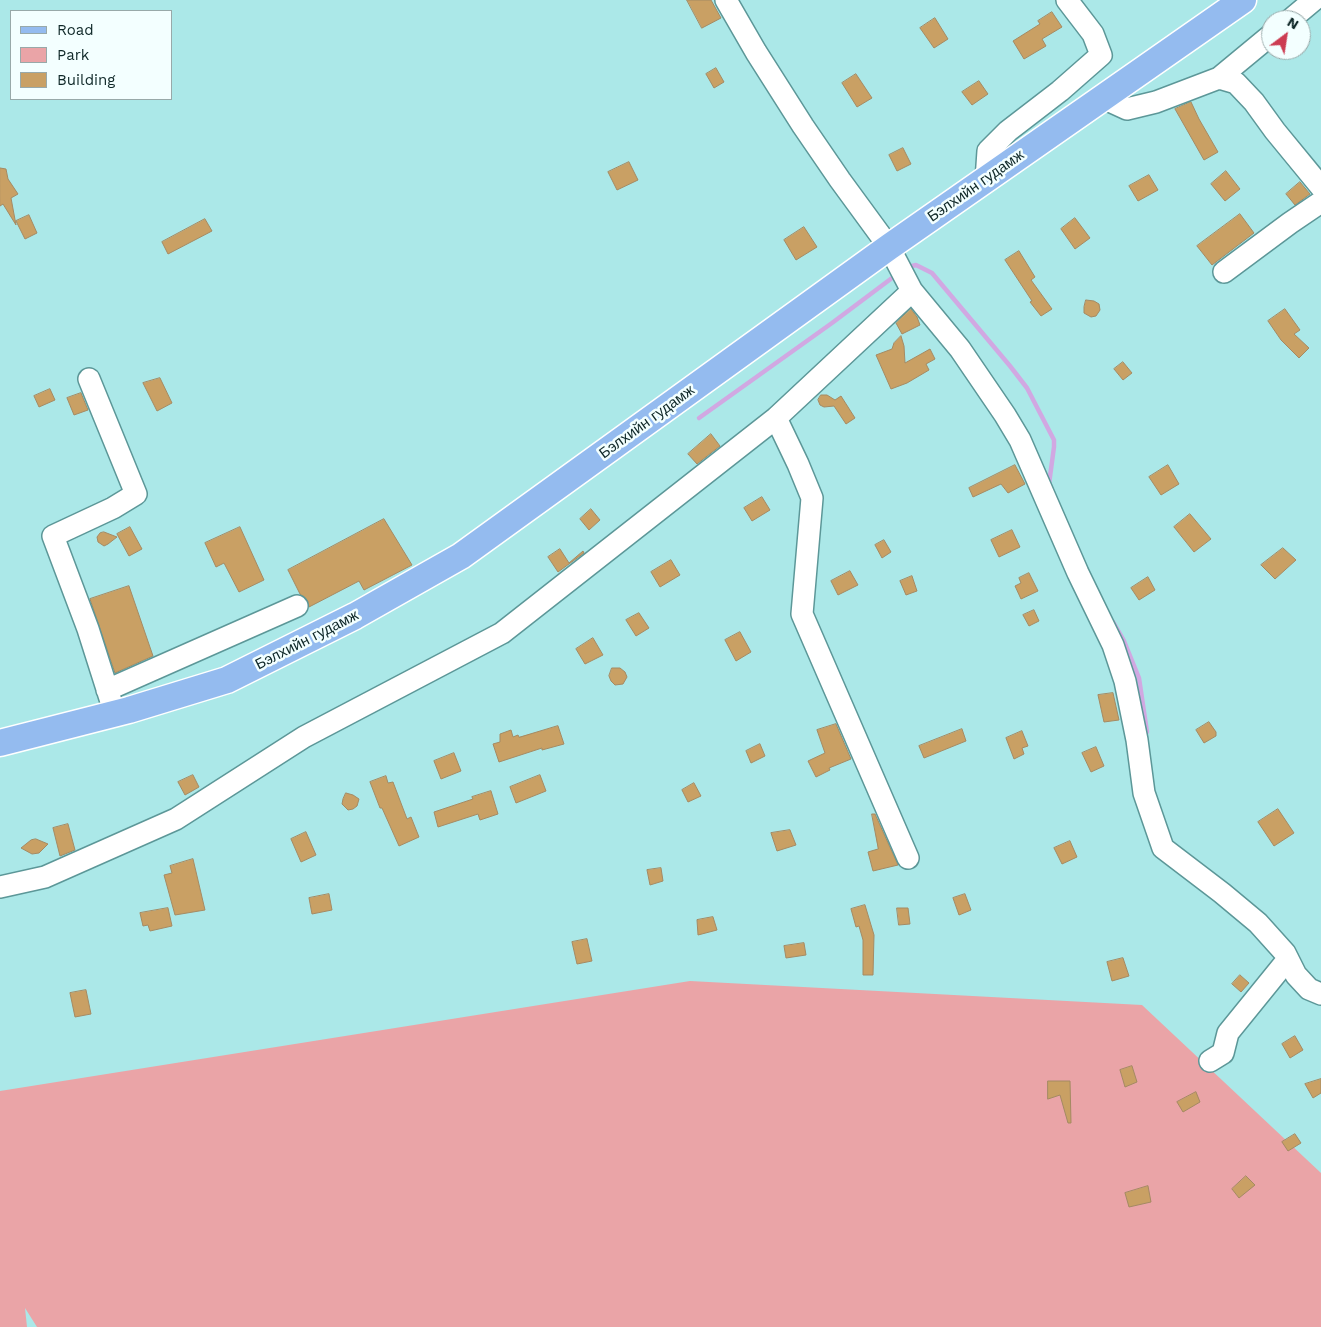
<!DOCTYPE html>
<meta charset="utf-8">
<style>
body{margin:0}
#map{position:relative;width:1321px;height:1327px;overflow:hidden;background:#abe8e8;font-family:"Work Sans",sans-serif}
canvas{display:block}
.legend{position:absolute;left:10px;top:10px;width:162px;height:90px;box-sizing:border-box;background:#f3ffff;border:1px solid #98a9a9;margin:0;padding:6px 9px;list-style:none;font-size:15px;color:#0f2828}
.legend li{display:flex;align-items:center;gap:10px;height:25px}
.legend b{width:25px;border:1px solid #98a9a9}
.north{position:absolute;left:1261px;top:10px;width:50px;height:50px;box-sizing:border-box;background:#f3ffff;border:1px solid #98a9a9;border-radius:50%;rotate:31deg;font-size:14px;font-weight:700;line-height:20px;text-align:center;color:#0f2828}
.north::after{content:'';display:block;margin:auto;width:18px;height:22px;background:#cc3c52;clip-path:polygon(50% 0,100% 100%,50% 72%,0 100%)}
</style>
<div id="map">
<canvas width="1321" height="1327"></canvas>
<ul class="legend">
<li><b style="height:6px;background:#94bbef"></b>Road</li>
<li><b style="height:14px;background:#eaa4a7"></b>Park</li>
<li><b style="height:14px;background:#c9a064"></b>Building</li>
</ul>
<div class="north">N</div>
</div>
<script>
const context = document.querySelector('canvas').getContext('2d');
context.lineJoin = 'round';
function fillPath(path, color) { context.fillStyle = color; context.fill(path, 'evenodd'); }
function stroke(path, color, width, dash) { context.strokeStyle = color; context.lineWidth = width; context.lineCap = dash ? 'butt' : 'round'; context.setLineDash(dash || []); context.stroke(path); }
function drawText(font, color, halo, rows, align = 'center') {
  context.font = font + ' "Work Sans",sans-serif'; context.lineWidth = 5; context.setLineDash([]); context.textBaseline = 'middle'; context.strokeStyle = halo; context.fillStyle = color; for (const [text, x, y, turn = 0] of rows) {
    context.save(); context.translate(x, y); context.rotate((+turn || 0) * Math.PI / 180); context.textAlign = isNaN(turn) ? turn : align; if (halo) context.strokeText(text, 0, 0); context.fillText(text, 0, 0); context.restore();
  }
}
const green = new Path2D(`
 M690 981 1142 1005 1321 1173V1327H37L25 1308 27 1327H0V1091Z`);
const stream = new Path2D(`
 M908 267 916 265 932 273 1010 366 1027 388 1054 440V447L1049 484
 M699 418 832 323 892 278
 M1113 622 1124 641 1139 678 1147 732`);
const building = new Path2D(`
 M687 0H711L721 18 702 28Z
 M1052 12 1062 27 1042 39 1046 46 1024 59 1013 41 1040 24 1038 21Z
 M935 18 948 39 934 48 920 28Z
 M716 68 724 82 714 88 706 74Z
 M856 74 872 98 857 107 842 83Z
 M979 81 988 94 972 105 962 92Z
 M1191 102 1199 119 1218 152 1204 160 1175 109Z
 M903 148 911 164 897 171 889 155Z
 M629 162 638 180 617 190 608 172Z
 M0 168 6 169 8 179 18 194 11 198 16 225 3 204 0 206Z
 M1226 171 1240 189 1225 201 1211 184Z
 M1149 175 1158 190 1138 201 1129 186Z
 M1300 182 1310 194 1295 205 1286 194Z
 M1240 214 1254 233 1212 265 1197 246Z
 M29 215 37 233 25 239 16 221Z
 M1075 218 1090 238 1075 249 1061 229Z
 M205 219 212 231 168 254 162 242Z
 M804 227 817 247 796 260 784 240Z
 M1019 251 1035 277 1031 280 1052 309 1041 316 1030 302 1032 301 1005 260Z
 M1086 300 1094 301 1099 304 1100 310 1096 316 1091 317 1084 313V307Z
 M911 309 917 317 920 325 902 334 896 323Z
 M1285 309 1300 330 1294 334 1309 348 1299 358 1281 340 1268 321Z
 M901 336 904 346 905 363 930 349 935 359 926 364 929 370 907 383 891 389 876 355 892 349 894 343Z
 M1123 362 1132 373 1123 380 1114 369Z
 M160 378 172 403 157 411 143 383Z
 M50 389 55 400 39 407 34 396Z
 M81 393 88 410 74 415 67 398Z
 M821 395H827L835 400 841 396 855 418 846 424 834 406 824 407 820 405 818 400Z
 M711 434 720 446 697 464 688 454Z
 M1015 465 1025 484 1008 493 1001 484 973 497 969 488Z
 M1168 465 1179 484 1161 495 1149 477Z
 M762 497 770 510 752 521 744 508Z
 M591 509 600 520 589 530 580 519Z
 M1190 514 1211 539 1194 552 1174 527Z
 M384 519 412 565 364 590 359 581 309 607 308 601 300 594 288 570Z
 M130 527 142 549 129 556 117 534Z
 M240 527 264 580 239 592 224 563 216 567 205 543Z
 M1012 530 1020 547 999 557 991 540Z
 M104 532 117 537 108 544 104 546 98 542 97 537 100 533Z
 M884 540 891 552 882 558 875 545Z
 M1283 548 1296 560 1275 579 1261 565Z
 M560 549 569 563 583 551 584 553 558 572 548 557Z
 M671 560 680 575 660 587 651 572Z
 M850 571 858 585 838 595 831 581Z
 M1029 573 1038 591 1021 599 1015 586 1021 583 1019 578Z
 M912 576 917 591 906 595 900 581Z
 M1148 577 1155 590 1139 600 1131 588Z
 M129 586 153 656 115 673 90 599Z
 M1034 610 1039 621 1029 626 1023 615Z
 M639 613 649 628 636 636 626 620Z
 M740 632 751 652 736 661 725 640Z
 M593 638 603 655 585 664 576 649Z
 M612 668H620L625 672 627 677 623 684 615 685 611 681 609 676Z
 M1113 693 1119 720 1104 722 1098 695Z
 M1209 722 1216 732V736L1204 743 1196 730Z
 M836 724 851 759 829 768 830 770 816 777 808 761 825 753 817 730Z
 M558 726 564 744 542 750V748L499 762 493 744 500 742V734L511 730 513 737 518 735 519 737Z
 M962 729 966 741 924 758 919 746Z
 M1022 731 1028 746 1022 748 1024 754 1014 759 1006 738Z
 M760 744 765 756 751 763 746 751Z
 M1096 747 1104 766 1091 772 1082 753Z
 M454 753 461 771 441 779 434 761Z
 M193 775 199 787 185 795 178 782Z
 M540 775 546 791 516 803 510 787Z
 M386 776 388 783 393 782 407 819 411 817 419 837 399 846 382 808H380L370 782Z
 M694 783 701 796 688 802 682 790Z
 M491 791 498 814 480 820 478 814 438 827 434 812 473 799 472 797Z
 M346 793 353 795 359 799 357 806 353 809 348 810 342 804 343 799Z
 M1278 809 1294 833 1274 846 1258 822Z
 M872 814H875L898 865 873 871 868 852 878 849Z
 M68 824 75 850 60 856 53 828Z
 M790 830 796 845 777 851 771 833Z
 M306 832 316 855 301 862 291 839Z
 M36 839 48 844 39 853 32 854 21 848 31 840Z
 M1070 841 1077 857 1062 864 1054 848Z
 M193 859 205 910 175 915 164 875 172 873 170 866Z
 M661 868 663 881 650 885 647 870Z
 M329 894 332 910 312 914 309 898Z
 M965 894 971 910 959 915 953 898Z
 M865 905 874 935 873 975H863V940L859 926 856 927 851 909Z
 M168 908 172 926 150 931 148 925 143 926 140 913Z
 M897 908H908L910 924 899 925Z
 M713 917 717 930 698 935 697 920Z
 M587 939 592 961 577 964 572 942Z
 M804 943 806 955 786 958 784 946Z
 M1123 958 1129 976 1112 981 1107 962Z
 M1240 975 1249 983 1241 992 1232 984Z
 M86 990 91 1014 75 1017 70 993Z
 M1295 1036 1303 1050 1290 1058 1282 1044Z
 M1132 1066 1137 1082 1125 1087 1120 1070Z
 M1321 1079V1093L1313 1098 1305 1084Z
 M1048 1081H1070L1071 1123H1068L1060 1095 1048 1099Z
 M1196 1092 1200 1102 1183 1112 1177 1102Z
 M1295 1134 1301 1143 1288 1151 1282 1142Z
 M1246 1176 1255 1185 1239 1198 1232 1189Z
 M1148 1186 1151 1202 1129 1207 1125 1193Z`);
const minor = new Path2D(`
 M726 0 756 52 803 126 840 180 889 247 912 291 960 349 1005 415 1020 440 1078 573 1113 645 1125 681 1137 740 1144 793 1163 848 1222 893 1258 923 1285 953 1296 975 1309 989 1321 994
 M1290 20 1314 0
 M1219 78 1271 35
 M1103 98 1127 109 1156 102 1219 78 1236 83 1254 102 1275 131 1321 187
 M986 180 988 151 1008 131 1060 91 1101 55 1093 34 1067 0
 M1224 272 1290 223 1321 202
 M89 379 136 494 113 508 53 536 88 629 115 714
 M776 418 798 464 812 498 802 614 908 858
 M107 690 297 606
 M0 887 45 877 176 819 304 737 502 633 776 418 912 291
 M1210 1061 1223 1053 1228 1033 1288 959`);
const major = new Path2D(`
 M0 743 129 710 227 680 355 616 461 556 889 247 1243 0`);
const streetNames = [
 ["Бэлхийн гудамж",976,186,-35],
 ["Бэлхийн гудамж",647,422,-36],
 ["Бэлхийн гудамж",307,640,-27]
];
fillPath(green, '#eaa4a7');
stroke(stream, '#d1a8e2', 4.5);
fillPath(building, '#c9a064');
stroke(building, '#a48a63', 1);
stroke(minor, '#5c9798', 24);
stroke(major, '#fff', 29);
stroke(minor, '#fff', 21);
stroke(major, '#94bbef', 26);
drawText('15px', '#0f2828', '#f3ffff', streetNames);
</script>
